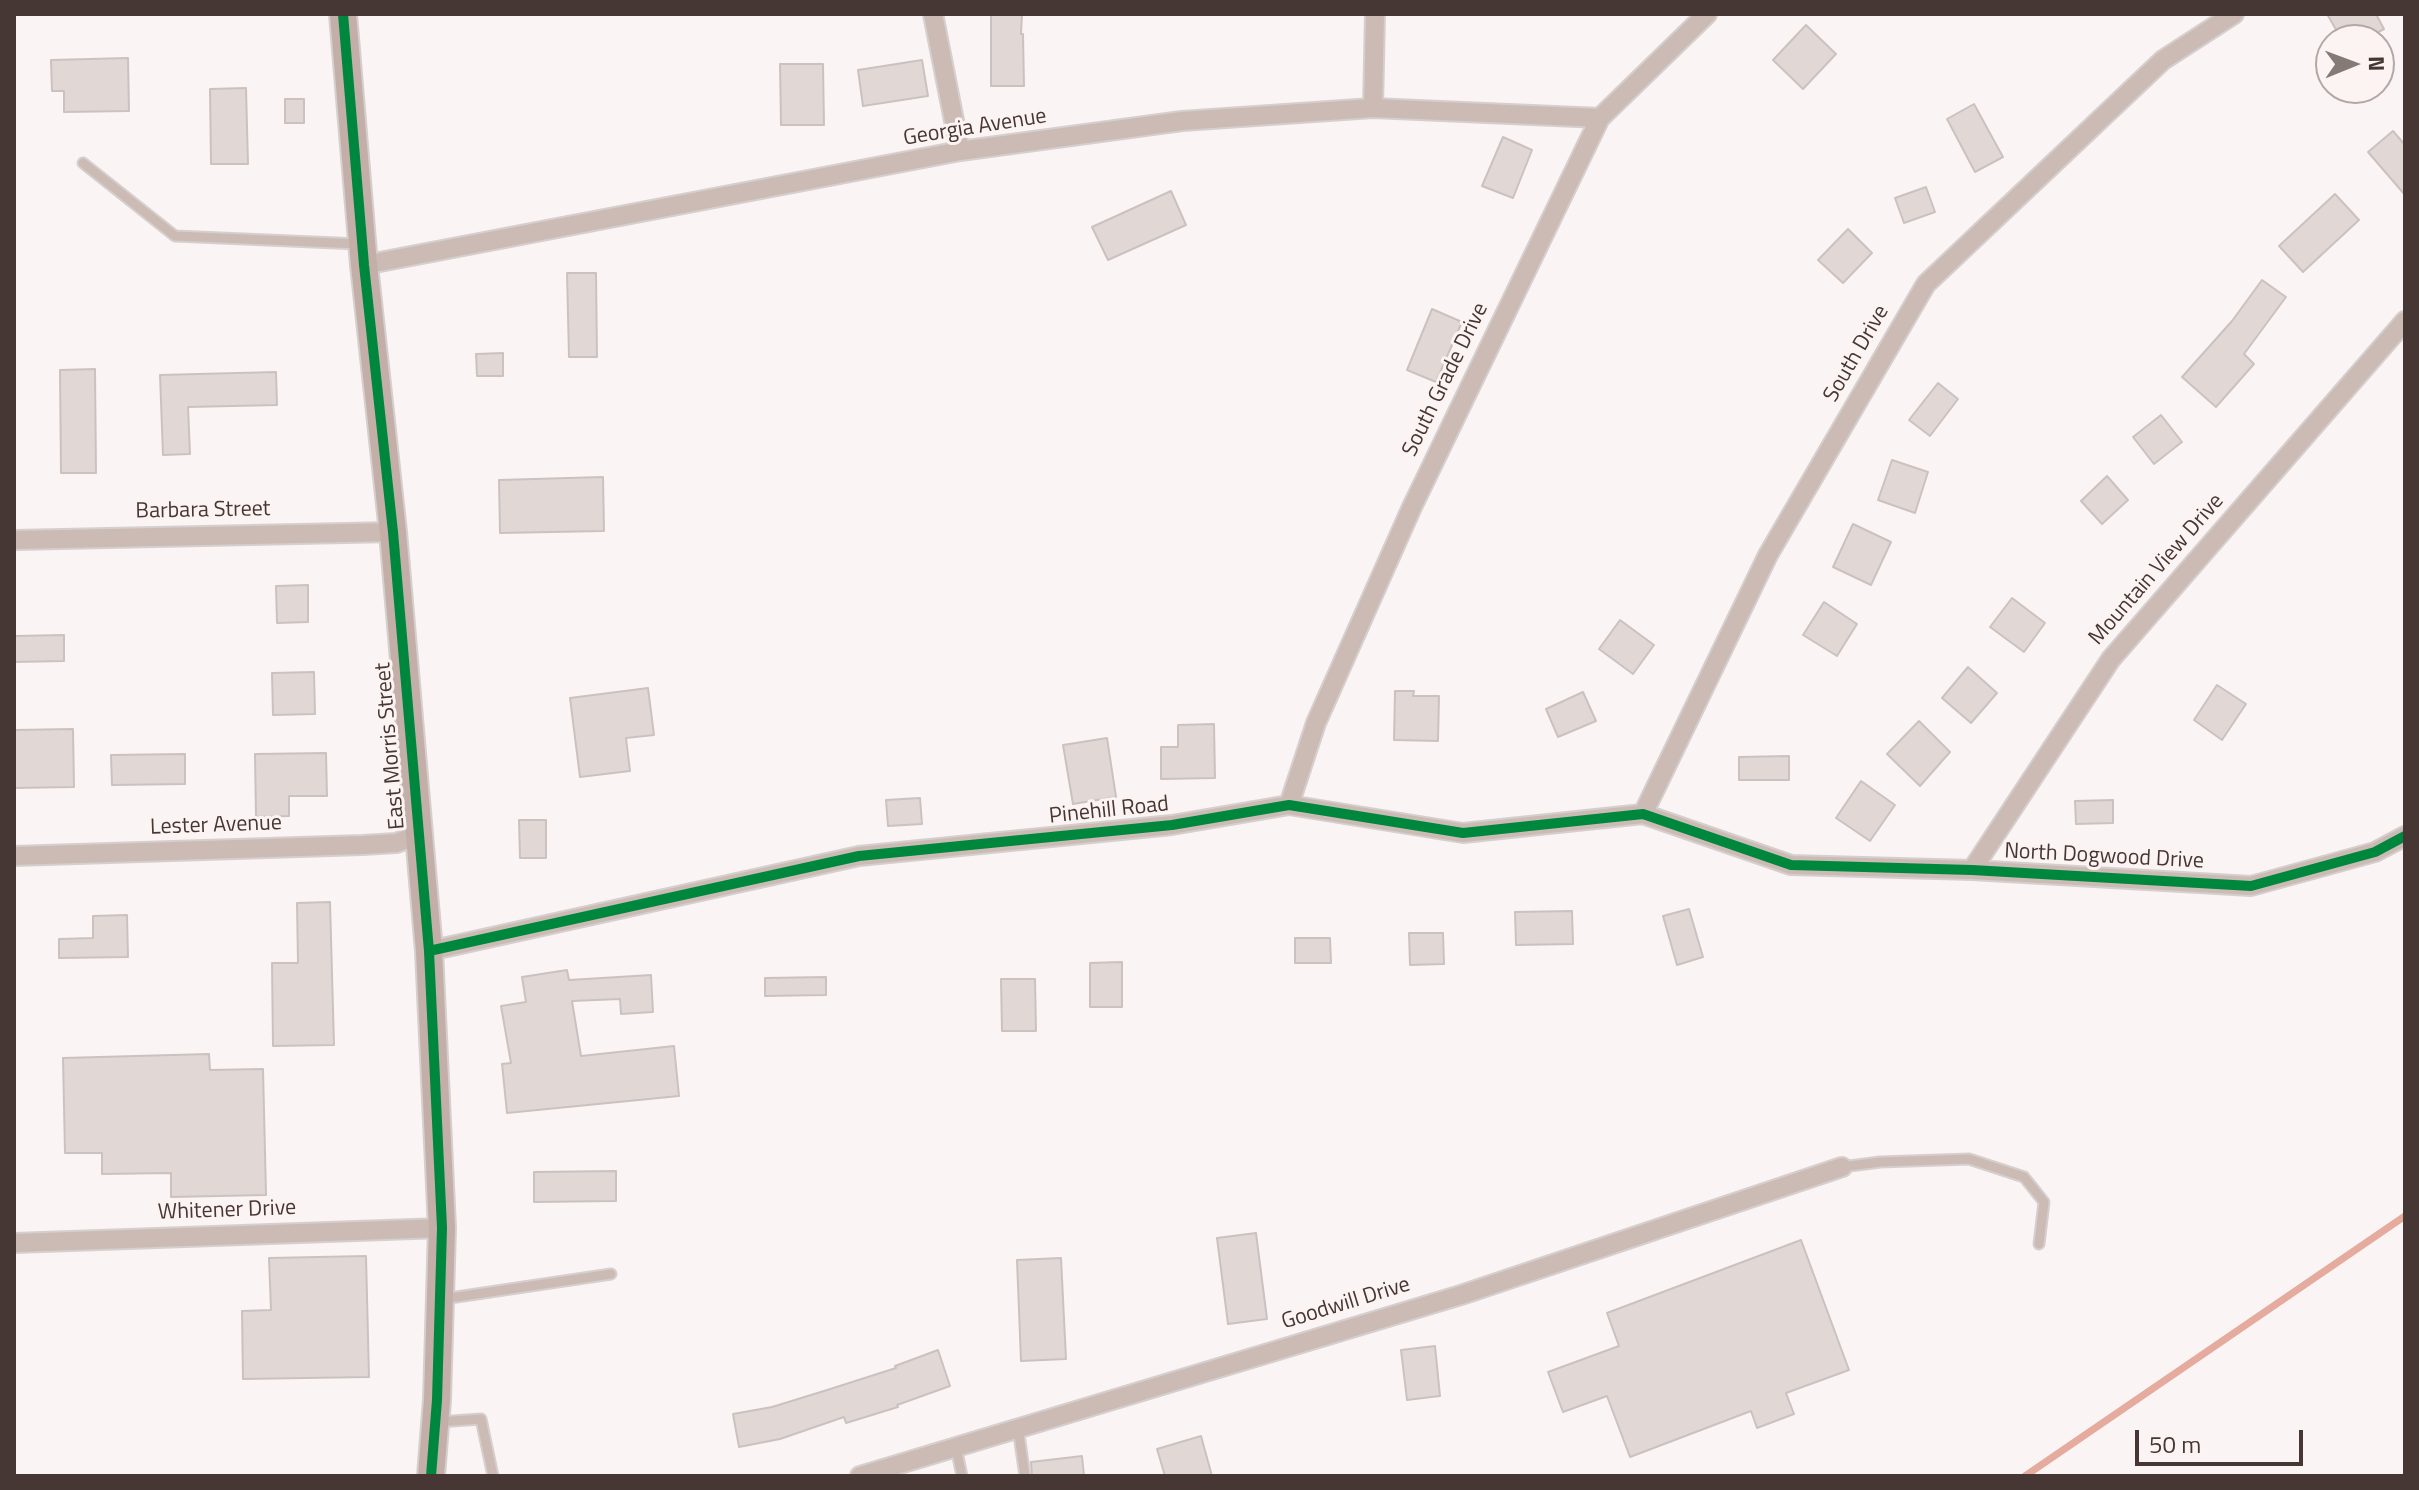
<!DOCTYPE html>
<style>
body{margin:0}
#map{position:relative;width:2419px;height:1490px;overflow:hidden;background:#faf5f4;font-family:"Titillium Web",sans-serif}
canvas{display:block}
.frame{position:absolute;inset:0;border:16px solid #473734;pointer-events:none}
.north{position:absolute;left:2315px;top:24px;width:80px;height:80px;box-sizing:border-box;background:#fcf4f2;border:2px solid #b4a8a6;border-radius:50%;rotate:89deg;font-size:22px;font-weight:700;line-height:32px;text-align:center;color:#473734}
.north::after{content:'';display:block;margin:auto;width:28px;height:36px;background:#867a77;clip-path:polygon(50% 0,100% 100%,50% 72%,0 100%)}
.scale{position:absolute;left:2135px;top:1430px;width:168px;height:36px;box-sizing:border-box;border:4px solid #473734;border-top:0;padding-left:10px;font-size:24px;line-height:28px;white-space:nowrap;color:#473734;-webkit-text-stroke:6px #fcf4f2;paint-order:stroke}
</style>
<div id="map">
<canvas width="2419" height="1490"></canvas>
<div class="frame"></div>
<div class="north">N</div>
<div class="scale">50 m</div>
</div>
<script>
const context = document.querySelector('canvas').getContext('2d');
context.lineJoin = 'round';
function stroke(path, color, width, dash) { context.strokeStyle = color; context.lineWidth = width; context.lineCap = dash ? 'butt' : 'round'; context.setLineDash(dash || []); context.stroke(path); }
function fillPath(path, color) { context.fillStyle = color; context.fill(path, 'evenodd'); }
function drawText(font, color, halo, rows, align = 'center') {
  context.font = font + ' "Titillium Web",sans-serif'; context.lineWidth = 6; context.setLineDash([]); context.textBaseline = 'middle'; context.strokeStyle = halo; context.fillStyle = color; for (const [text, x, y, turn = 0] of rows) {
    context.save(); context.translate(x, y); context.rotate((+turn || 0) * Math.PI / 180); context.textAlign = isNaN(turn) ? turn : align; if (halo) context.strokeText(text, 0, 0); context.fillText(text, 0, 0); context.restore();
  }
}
const stream = new Path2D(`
 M2025 1476 2405 1216`);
const building = new Path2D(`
 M991 14H1022L1021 34H1023L1024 86H991Z
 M2327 14H2376L2384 29 2364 40H2342Z
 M1806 25 1836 54 1803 89 1773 60Z
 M128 58 129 111 64 112V91H52L51 60Z
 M922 60 928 96 863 106 858 70Z
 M780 64H823L824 125H781Z
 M246 88 248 164H211L210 89Z
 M285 99H304V123H285Z
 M1974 104 2003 157 1975 172 1947 119Z
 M2393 131 2405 145V195L2368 152Z
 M1503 137 1532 150 1513 198 1482 186Z
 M1926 187 1935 212 1904 223 1895 198Z
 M1171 191 1186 225 1108 260 1092 227Z
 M2335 194 2359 220 2303 272 2279 246Z
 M1848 229 1872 253 1843 283 1818 260Z
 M567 273H596L597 357H569Z
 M2262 280 2286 297 2244 354 2254 364 2216 407 2182 377 2232 321Z
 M1432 309 1462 322 1436 382 1407 370Z
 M503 353V376H477L476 354Z
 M95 369 96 473H61L60 370Z
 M276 372 277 405 188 407 190 454 163 455 160 375Z
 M1938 383 1958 399 1930 436 1909 420Z
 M2161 415 2182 442 2154 464 2133 437Z
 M1892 460 1928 472 1915 513 1878 500Z
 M2107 476 2128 500 2102 524 2081 501Z
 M603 477 604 531 500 533 499 480Z
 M1853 524 1891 542 1871 585 1833 567Z
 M308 585V622L277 623 276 586Z
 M2012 598 2045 623 2024 652 1990 627Z
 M1824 602 1857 624 1837 656 1803 635Z
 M1620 620 1654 645 1633 674 1599 649Z
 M64 635V661L14 662V636Z
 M1968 667 1997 693 1971 723 1942 698Z
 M314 672 315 714 273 715 272 673Z
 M2217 685 2246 704 2222 740 2194 720Z
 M648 688 654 735 626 738 630 771 580 777 570 698Z
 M1395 691H1414L1413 696H1439L1438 741 1394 740Z
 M1583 692 1596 721 1558 737 1546 709Z
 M1919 721 1950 752 1920 786 1887 754Z
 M1214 724 1215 778 1161 779V747H1178V725Z
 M73 729 74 787 14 788V730Z
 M1107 738 1116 797 1073 804 1063 745Z
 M326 753 327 796H289V816L256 817 255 754Z
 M185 754V784L112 785 111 755Z
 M1789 756V780H1739V757Z
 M1861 781 1895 805 1870 841 1836 818Z
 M920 798 922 824 888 826 886 800Z
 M2113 800V823L2076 824 2075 801Z
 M519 820H546V858H520Z
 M330 902 334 1045 273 1046 272 963H298L297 903Z
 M1689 909 1703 957 1677 965 1663 916Z
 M1572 911 1573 944 1516 945 1515 912Z
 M127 915 128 957 59 958V939L93 938V916Z
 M1409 933H1443L1444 964 1410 965Z
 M1295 938H1330L1331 963H1295Z
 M1122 962V1007H1090V963Z
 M567 970 569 980 651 975 653 1012 621 1014 620 999 572 1001 581 1056 674 1046 679 1096 507 1113 502 1064 511 1063 501 1006 526 1002 522 977Z
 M826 977V995L765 996V978Z
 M1001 979H1035L1036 1031H1002Z
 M209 1054 210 1070 263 1069 266 1195 171 1197V1173L102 1174V1153H65L63 1058Z
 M616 1171V1201L534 1202V1172Z
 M1256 1233 1267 1319 1228 1324 1217 1238Z
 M1801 1240 1849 1370 1786 1393 1794 1414 1757 1428 1751 1411 1630 1457 1607 1396 1563 1412 1548 1372 1619 1346 1607 1313Z
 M366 1256 369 1377 243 1379 242 1311 271 1310 269 1258Z
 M1061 1258 1066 1359 1021 1361 1017 1260Z
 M1435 1346 1440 1396 1407 1400 1401 1350Z
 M938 1350 950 1386 897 1405 898 1407 846 1423 844 1417 780 1439 739 1447 733 1414 772 1407 824 1391 896 1368 895 1366Z
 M1201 1436 1212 1476H1165L1157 1449Z
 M1082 1456 1084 1476H1032L1031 1462Z`);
const service = new Path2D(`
 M83 163 175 236 359 244
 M1842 1167 1880 1162 1969 1159 2024 1177 2044 1202 2039 1244
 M443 1299 611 1274
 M438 1422 481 1419 493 1476
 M1018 1428 1025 1476
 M956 1447 962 1476`);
const minor = new Path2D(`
 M933 14 960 151
 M1373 108 1375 14
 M364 265 960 151 1182 121 1373 108 1600 118
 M14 540 393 532
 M1289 805 1316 723 1412 507 1600 118 1707 14
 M1643 814 1768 555 1926 284 2163 60 2234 14
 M14 856 363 845 396 843 419 835
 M1972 870 2111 659 2405 321
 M429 951 859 856 1172 825 1289 805 1463 833 1643 814 1791 865 1972 870 2251 886 2375 852 2405 836
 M14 1243 442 1228
 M860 1476 1461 1295 1842 1167`);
const secondary = new Path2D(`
 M343 14 364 265 393 532 429 951 442 1228 437 1400 431 1476`);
const cycleway = new Path2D(`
 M343 14 364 265 393 532 429 951 442 1228 437 1400 431 1476
 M429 951 859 856 1172 825 1289 805 1463 833 1643 814 1791 865 1972 870 2251 886 2375 852 2405 836`);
const streetNames = [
 ["Georgia Avenue",975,128,-9],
 ["South Drive",1857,354,-60],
 ["South Grade Drive",1446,380,-64],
 ["Barbara Street",203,511,-1],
 ["Mountain View Drive",2157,570,-49],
 ["East Morris Street",391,746,-95],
 ["Pinehill Road",1109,811,-6],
 ["Lester Avenue",216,826,-2],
 ["North Dogwood Drive",2104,857,3],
 ["Whitener Drive",227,1211,-2],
 ["Goodwill Drive",1346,1304,-17]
];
stroke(stream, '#e4ab9e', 7);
fillPath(building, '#e1d7d5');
stroke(building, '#cbc2c0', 2);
stroke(service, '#d5d0ce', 13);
stroke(minor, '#d5d0ce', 22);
stroke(secondary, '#d5d0ce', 30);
stroke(service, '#ccbab5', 9);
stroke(minor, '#ccbab5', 18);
stroke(secondary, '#c3aea8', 26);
stroke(cycleway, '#00873e', 10);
drawText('22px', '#473734', '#fcf4f2', streetNames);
</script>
